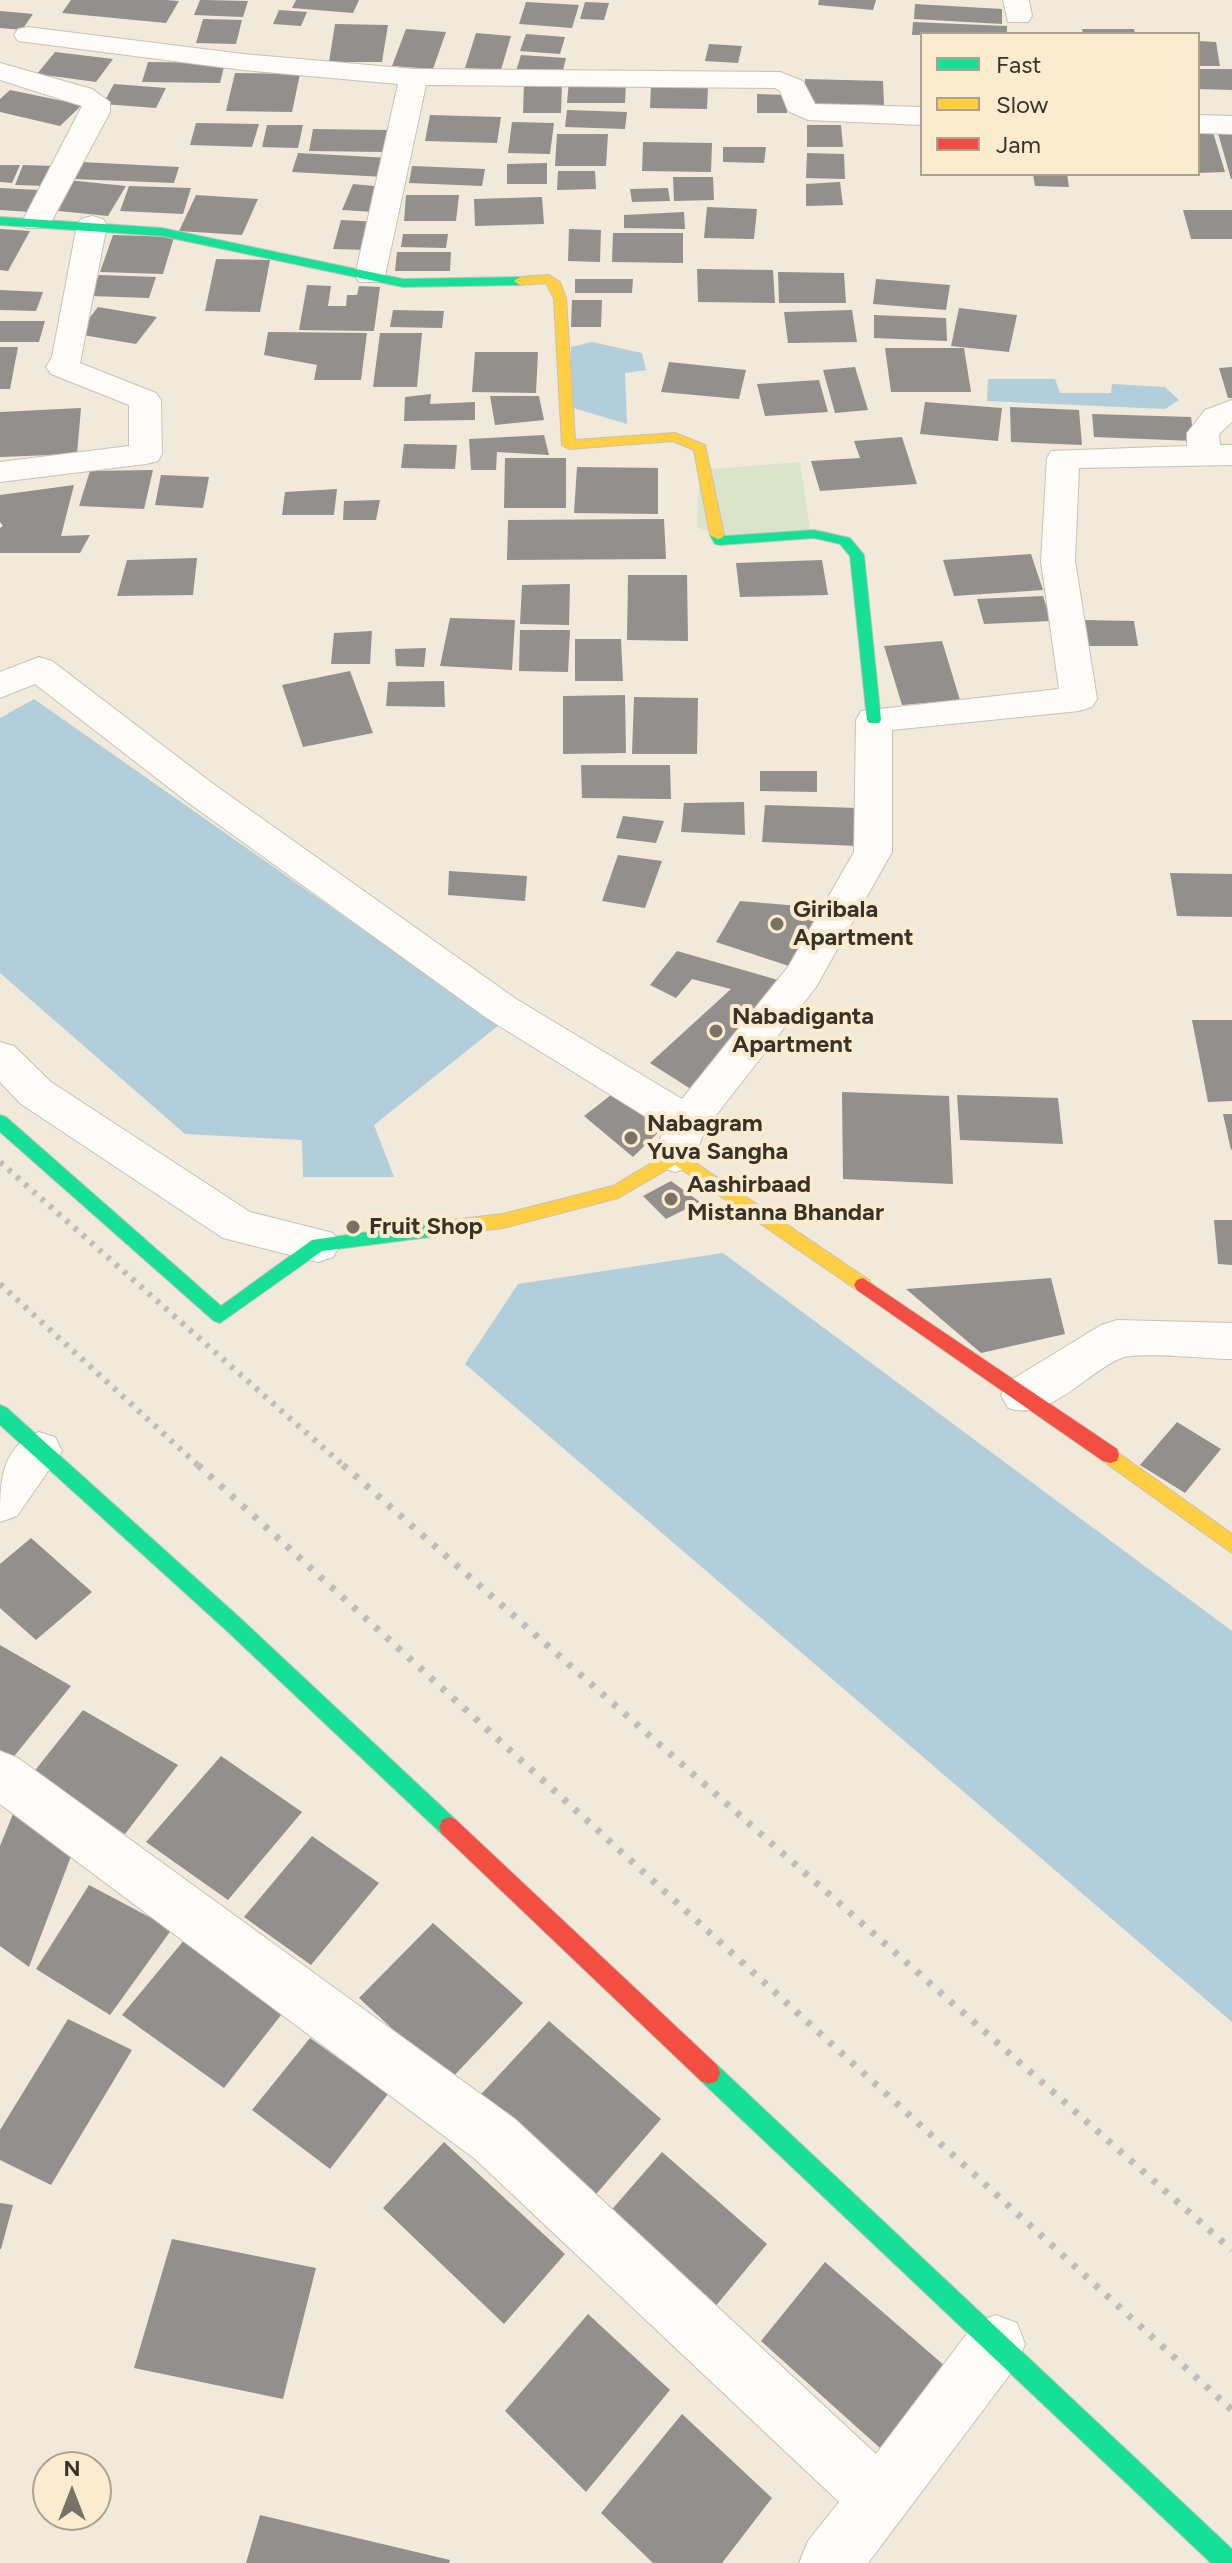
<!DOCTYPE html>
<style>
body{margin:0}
#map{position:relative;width:1232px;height:2563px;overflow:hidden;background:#f1e9da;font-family:Figtree,sans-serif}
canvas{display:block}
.legend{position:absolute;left:920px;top:32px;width:280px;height:144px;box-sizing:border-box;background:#fbecd0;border:2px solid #ada28d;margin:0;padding:10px 14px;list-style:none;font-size:24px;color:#383228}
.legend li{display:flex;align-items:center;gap:16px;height:40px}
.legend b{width:40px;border:2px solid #ada28d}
.north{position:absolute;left:32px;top:2451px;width:80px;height:80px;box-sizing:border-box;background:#fbecd0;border:2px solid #ada28d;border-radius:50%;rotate:0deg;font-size:22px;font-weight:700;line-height:32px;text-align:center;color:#383228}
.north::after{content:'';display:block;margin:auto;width:28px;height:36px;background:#797266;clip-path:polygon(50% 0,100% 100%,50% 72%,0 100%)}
</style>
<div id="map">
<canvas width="1232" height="2563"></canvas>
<ul class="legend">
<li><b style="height:10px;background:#16e098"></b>Fast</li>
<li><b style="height:10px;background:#ffcf43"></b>Slow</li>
<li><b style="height:10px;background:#f24e42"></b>Jam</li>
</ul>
<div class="north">N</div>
</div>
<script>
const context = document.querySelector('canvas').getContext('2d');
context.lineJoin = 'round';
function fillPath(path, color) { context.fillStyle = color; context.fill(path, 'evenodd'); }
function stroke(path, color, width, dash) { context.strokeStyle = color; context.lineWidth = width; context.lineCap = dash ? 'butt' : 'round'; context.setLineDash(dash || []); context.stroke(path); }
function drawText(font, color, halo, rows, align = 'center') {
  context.font = font + ' Figtree,sans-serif'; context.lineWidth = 8; context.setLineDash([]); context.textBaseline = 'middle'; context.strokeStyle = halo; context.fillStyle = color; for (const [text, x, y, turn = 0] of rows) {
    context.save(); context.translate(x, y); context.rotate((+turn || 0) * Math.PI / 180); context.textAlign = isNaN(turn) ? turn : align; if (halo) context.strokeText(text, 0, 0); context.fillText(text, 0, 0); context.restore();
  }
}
const green = new Path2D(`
 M800 462 810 531 724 537 697 527 700 470Z`);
const water = new Path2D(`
 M592 342 642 353 646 370 625 373 627 424 570 407 571 347Z
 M988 379H1055L1060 393H1111L1112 384 1165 387 1179 400 1165 409 987 401Z
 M34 699 499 1025 374 1125 394 1177H303L302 1140 185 1134 0 973V718Z
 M723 1253 1232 1631V2022L465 1364 518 1284Z`);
const building = new Path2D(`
 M71 0H166L179 1 166 23 62 13Z
 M200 0H204L248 1 243 17 194 15Z
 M296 0H359L353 13 292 8Z
 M819 0H876L873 10 818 5Z
 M526 2 579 5 572 28 519 24Z
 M585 2 609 3 604 20 580 19Z
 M915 4 1002 9V24L914 19Z
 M279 10 307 12 301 26 273 24Z
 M0 11 33 14 22 30 0 28Z
 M203 19 242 20 236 44 196 43Z
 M913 22 1007 26V34L912 35Z
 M335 24 388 25 382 62H329Z
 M406 29 446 32 433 69 392 66Z
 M1082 29H1134L1135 34H1083Z
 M476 33 511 36 501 70 465 68Z
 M526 34 565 37 560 54 520 51Z
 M1198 41 1216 42 1220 66H1198Z
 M709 44 742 46 738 63 705 61Z
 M55 52 113 59 96 82 37 74Z
 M521 55 566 58 562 74 516 71Z
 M148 62 225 63 220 83 142 82Z
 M1198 69H1232V90L1198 89Z
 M235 73 300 74 292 112 226 111Z
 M805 79 883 81 884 105 846 104V109H805Z
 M569 81 626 82 625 103H567Z
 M524 83H562L561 113H523Z
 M114 84 166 88 156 108 103 104Z
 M651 85 708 86 707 109 650 108Z
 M10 90 82 105 60 126 0 112V99Z
 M757 94 787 95V113H757Z
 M567 110 627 112 625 129 565 127Z
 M430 115 501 117 497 143 425 141Z
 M512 122 554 123 550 154 508 153Z
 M196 123 259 124 252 147 190 145Z
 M267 125H303L298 148 262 147Z
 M807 125H841L843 147H807Z
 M313 129 388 130 384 152 309 151Z
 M1198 129H1212L1225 172 1198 173Z
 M1218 133H1232V179H1231Z
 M557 134H608L606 166H555Z
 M643 142 712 143 711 172 642 171Z
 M723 147H766L764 163 723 162Z
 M298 153 391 158 385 177 292 172Z
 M807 153 844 154 845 179 806 178Z
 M81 162 179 167 174 183 74 179Z
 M547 163V184H507V164Z
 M0 165H20L12 183 0 182Z
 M23 165 55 166 47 186 15 185Z
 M412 166 485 169 482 186 409 183Z
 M558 171H595L596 189 557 190Z
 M1033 174H1067L1069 187 1035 186Z
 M673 177H713L714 200 674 201Z
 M67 180 126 186 108 216 49 210Z
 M840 182 843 205 806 206V184Z
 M353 184 385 187 374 212 342 210Z
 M129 186 191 188 183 214 120 211Z
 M0 188 39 190 30 212 0 210Z
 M668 188 670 201 632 202 630 189Z
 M196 195 258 199 242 235 179 231Z
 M406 195H459L456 221H404Z
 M542 197 544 224 475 226 474 199Z
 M707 207 757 209 754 239 704 238Z
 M1183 210H1232V239H1191Z
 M684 212 685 229 624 228V215Z
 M341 220 379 222 372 250 333 249Z
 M0 229 30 231 8 271 0 270Z
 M569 229 601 230 600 262 568 261Z
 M613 233H683V263L612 262Z
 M403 234H448L446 248 401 247Z
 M113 235 174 237 163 274 100 272Z
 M397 252H451L450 271H395Z
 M216 259 270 260 260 312 205 311Z
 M697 269 773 270 775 303 698 302Z
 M778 272 844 273 846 303H779Z
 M99 275 156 277 149 298 91 296Z
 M575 279H633L632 293H575Z
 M876 279 950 285 946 310 873 304Z
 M307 285 331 286 328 306H346L347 295H357L359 286 380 287 374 331 299 330Z
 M0 290 43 292 36 311 0 310Z
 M572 300H602L601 327H571Z
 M98 307 157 317 136 344 77 334Z
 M959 308 1017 315 1009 352 951 346Z
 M393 310 444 311 442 328 390 327Z
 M852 310 857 342 788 343 784 312Z
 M874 315 946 318 947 341 874 338Z
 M0 321H45L39 342H0Z
 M268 332 367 333 361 380H314L317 365 264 355Z
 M380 333H422L417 387H373Z
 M0 347H18L10 389H0Z
 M885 348H964L971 392H891Z
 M475 352H538L536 393 472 392Z
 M669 362 746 370 739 399 661 392Z
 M855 367 868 410 835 413 823 370Z
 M1232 367V398H1228L1219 368Z
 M819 380 828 412 765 416 757 384Z
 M431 394 430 404 475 402V420L404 421 405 397Z
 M490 396H539L544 420 495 425Z
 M925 402 1002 408 998 441 920 434Z
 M1010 407 1079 410 1082 445 1011 442Z
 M81 408 77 454 0 457V412Z
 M1092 414 1191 417 1194 441 1094 437Z
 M544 435 549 455 497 452 496 470H471L469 439Z
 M902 437 917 484 820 491 811 461 860 458 854 441Z
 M404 444 457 445 455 469 401 468Z
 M505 458H566V508H504Z
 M577 467 658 468V514L574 513Z
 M153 470 144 509 79 506 90 471Z
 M161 475 209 477 203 508 155 505Z
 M74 485 61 536 90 535 80 553H0V528L3 526 0 522V495Z
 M337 489 334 515H282L285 492Z
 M380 500 376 520H343L344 501Z
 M664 519 666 559 507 560 508 520Z
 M1031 554 1043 590 954 596 943 560Z
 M197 558 193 595 117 596 127 560Z
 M822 560 828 595 740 597 736 563Z
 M628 575H687L688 641 627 640Z
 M570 584 569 625 520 624 522 585Z
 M1043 596 1051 621 984 624 977 599Z
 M450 618 515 620 512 670 440 666Z
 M1084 620 1134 621 1138 646H1088Z
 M520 630H570L568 672 519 671Z
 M372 631 370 664H331L334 633Z
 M575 639H621L623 681H575Z
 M942 641 960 700 902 705 884 646Z
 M426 648 424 667 396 666 395 649Z
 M350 671 373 733 303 747 282 685Z
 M444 681 445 707 386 706 388 682Z
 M625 695 626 753 563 754V696Z
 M634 697 698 698 697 754H632Z
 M581 765H670L671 799 582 798Z
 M760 771H817V792L760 791Z
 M744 802 745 835 681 832 684 803Z
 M765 805 858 808V846L762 842Z
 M623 816 664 821 656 843 616 838Z
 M618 855 662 861 645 908 602 901Z
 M449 871 527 876 525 901 448 895Z
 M1170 873 1232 874V917L1177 916Z
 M740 901 835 909 792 967 716 942Z
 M677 951 785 982 697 1093 650 1063 731 989 692 979 676 998 650 985Z
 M1192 1020H1232V1101L1208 1102Z
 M620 1088 672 1119 633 1157 584 1116Z
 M842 1092 949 1096 953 1184 843 1179Z
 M957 1095 1058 1098 1063 1144 960 1140Z
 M1223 1114H1232V1149L1231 1150Z
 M671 1181 700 1202 666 1219 643 1196Z
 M1214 1220H1232V1265L1218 1264Z
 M1051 1278 1065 1334 981 1353 906 1289Z
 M1177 1422 1221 1449 1185 1493 1140 1465Z
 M31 1538 92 1592 36 1640 0 1608V1564Z
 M0 1645 71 1686 7 1765 0 1761Z
 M83 1710 178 1765 125 1834 29 1778Z
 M221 1756 302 1812 228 1900 146 1842Z
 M13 1814 73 1851 29 1967 0 1946V1846Z
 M312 1836 379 1883 311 1965 244 1917Z
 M89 1885 172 1929 110 2015 36 1969Z
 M433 1923 523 2003 449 2081 359 1998Z
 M185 1939 285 2010 224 2088 122 2015Z
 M68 2019 132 2050 51 2185 0 2160V2130Z
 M549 2021 661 2119 585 2207 472 2104Z
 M310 2038 388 2094 330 2169 252 2110Z
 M444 2142 565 2254 504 2324 383 2208Z
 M662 2152 767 2244 700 2325 594 2230Z
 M0 2203 13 2205 1 2249H0Z
 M172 2239 316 2268 283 2399 134 2368Z
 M825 2262 953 2373 890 2457 761 2341Z
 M588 2314 670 2390 586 2492 505 2411Z
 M682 2414 772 2498 722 2563H653L601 2513Z
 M260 2515 450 2560 449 2563H246Z`);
const street = new Path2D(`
 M1003 0H1029L1032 16 1028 22H1008Z
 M28 27 243 54 414 69 780 72 803 81 815 104 922 107V125L808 120 788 111 780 91 775 88 426 85 385 276 381 282H359L355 276 398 84 243 70 18 41 14 35 18 29Z
 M0 63 92 89 110 102V112L48 228H26L22 222 82 106 0 80Z
 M1198 115 1232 116V134L1198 133Z
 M92 216 103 219 107 225 80 363 156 393 161 400 162 454 158 461 146 464 0 482V462L129 446V405L51 374 46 367 52 357 77 225 81 219Z
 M1232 400V422L1219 434 1220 445H1232V465L1079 468 1075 561 1097 699 1092 707 1079 711 892 730V852L816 987 706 1128 690 1167 675 1172 660 1167 654 1156 664 1128 488 1019 186 801 35 684 0 698V672L39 657 52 661 212 783 516 999 682 1099 788 967 854 852 856 720 861 711 1059 689 1041 561 1047 458 1051 451 1187 446V433L1205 410Z
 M0 1042 14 1046 51 1082 250 1212 333 1233 340 1245 333 1257 318 1262 223 1238 21 1104 0 1082Z
 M1117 1320 1232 1323V1359C1210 1359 1137 1351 1121 1358 1086 1373 1048 1422 1008 1408L1001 1395 1008 1382 1101 1325Z
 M39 1432 55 1437 62 1451 17 1516 0 1522C0 1483 0 1447 39 1432Z
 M0 1751 18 1758 515 2119 876 2454 975 2323 996 2315 1017 2323 1025 2344 1017 2365 868 2563H799L808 2541 839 2502 475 2159 0 1804Z`);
const fast = new Path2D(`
 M0 217 162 228 403 279 520 277 526 281 520 285 403 287 162 236 0 225Z
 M814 530 850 538 864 555 881 720 879 723H869L867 720 850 556 840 544 814 538 720 545 715 544 710 535 717 531 725 536Z
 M0 1115 6 1117 221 1306 312 1240 453 1220 459 1222 462 1227 459 1232 453 1234 322 1251 220 1323 214 1321 0 1132Z
 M0 1405 7 1408 240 1618 456 1820 459 1827 456 1834 449 1837 442 1834 226 1630 0 1425Z
 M709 2062 717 2065 1232 2549V2563H1211L701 2081 698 2073 701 2065Z`);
const slow = new Path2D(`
 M549 275 560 282 566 298 575 440 675 433 705 445 724 535 722 538 717 539 710 535 694 450 673 441 569 449 562 445 554 298 546 283 520 285 514 281 520 277Z
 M675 1149 869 1280 872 1285 869 1290H857L675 1165 618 1198 503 1228 453 1234 447 1232 444 1227 447 1222 453 1220 503 1214 613 1186Z
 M1110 1447 1232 1534V1553L1103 1461 1101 1455 1103 1449Z`);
const jam = new Path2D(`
 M863 1278 1117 1449 1119 1455 1117 1461 1110 1463 1103 1461 857 1290 854 1285 857 1280Z
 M449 1817 456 1820 717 2065 720 2073 717 2081 709 2084 701 2081 442 1834 439 1827 442 1820Z`);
const railFar1 = new Path2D(`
 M0 1162 345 1467
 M0 1284 200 1467`);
const rail = new Path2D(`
 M198 1465 1232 2410
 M343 1465 1232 2250`);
const markers = [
 [777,924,8,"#797266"],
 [716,1031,8,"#797266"],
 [631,1138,8,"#797266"],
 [671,1199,8,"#797266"],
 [353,1227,8,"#797266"]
];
const poiNames = [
 ["Giribala",793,910],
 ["Apartment",793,938],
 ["Nabadiganta",732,1017],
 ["Apartment",732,1045],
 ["Nabagram",647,1124],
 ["Yuva Sangha",647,1152],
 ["Aashirbaad",687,1185],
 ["Mistanna Bhandar",687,1213],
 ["Fruit Shop",369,1227]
];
fillPath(green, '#dae4cb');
fillPath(water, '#b1ceda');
fillPath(building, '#928f8d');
stroke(street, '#c8c1b6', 2);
stroke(fast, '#c8c1b6', 2);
stroke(slow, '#c8c1b6', 2);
stroke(jam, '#c8c1b6', 2);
fillPath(street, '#fdfcf9');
fillPath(fast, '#16e098');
fillPath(slow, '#ffcf43');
fillPath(jam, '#f24e42');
stroke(railFar1, '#bfbdba', 6, [4, 7]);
stroke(rail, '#bfbdba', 7, [5, 10]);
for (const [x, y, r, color] of markers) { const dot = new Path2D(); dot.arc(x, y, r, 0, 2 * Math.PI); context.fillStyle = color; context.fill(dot); stroke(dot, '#fbecd0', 3); }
drawText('bold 24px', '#383228', '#fbecd0', poiNames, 'left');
</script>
